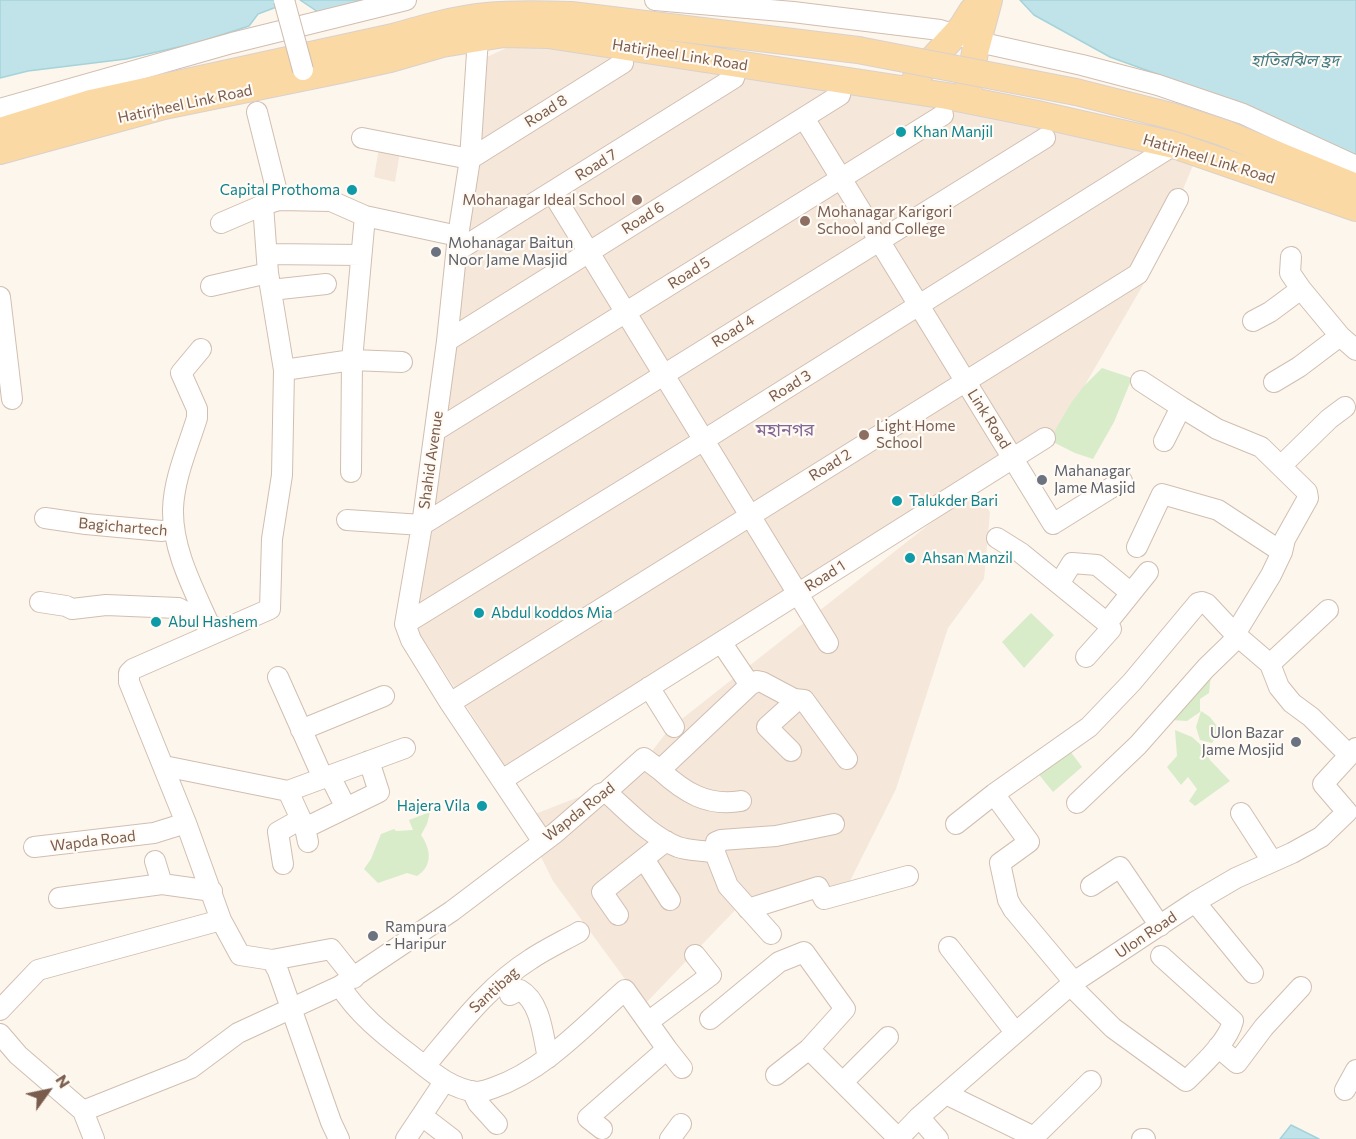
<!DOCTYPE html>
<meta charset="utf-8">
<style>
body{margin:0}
#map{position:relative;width:1356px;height:1139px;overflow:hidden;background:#fdf6ec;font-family:Commissioner,sans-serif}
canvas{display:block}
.north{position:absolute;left:18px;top:1061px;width:60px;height:60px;-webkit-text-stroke:4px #fffaf3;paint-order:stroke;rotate:57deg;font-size:16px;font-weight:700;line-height:24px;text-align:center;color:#7a5c4d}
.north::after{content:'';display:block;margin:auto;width:21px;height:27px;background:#7a5c4d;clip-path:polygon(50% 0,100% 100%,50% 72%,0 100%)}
</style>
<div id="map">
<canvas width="1356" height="1139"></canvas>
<div class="north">N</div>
</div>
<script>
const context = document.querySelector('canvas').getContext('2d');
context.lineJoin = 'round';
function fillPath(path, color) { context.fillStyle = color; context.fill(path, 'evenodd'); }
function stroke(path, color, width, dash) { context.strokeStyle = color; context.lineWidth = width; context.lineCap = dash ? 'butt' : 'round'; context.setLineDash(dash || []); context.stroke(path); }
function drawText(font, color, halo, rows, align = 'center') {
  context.font = font + ' Commissioner,"Noto Sans Bengali",sans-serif'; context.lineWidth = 4.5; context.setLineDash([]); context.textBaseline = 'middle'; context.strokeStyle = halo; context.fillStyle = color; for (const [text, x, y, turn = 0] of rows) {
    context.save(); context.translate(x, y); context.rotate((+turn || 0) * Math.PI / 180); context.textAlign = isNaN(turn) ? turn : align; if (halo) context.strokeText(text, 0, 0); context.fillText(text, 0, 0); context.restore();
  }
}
const residential = new Path2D(`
 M525 39 975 109 1194 163 1143 285 1060 428 508 771 409 617 487 57Z
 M379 148 400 152 395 182 374 177Z
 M974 489 990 512 984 579 948 628 896 789 841 899H787L741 904 644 1005 553 881 522 819 623 780 646 759 669 729Z`);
const green = new Path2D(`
 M1102 368 1132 378 1114 422 1093 459 1075 453 1055 443 1054 432 1071 403 1083 387Z
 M1031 613 1054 635 1024 668 1002 642Z
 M1211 675 1209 693 1200 699V712L1187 721 1170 720Z
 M1201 711 1210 717 1220 730 1212 743 1200 740 1196 727Z
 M1175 730 1192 737 1202 746 1210 760 1230 781 1195 806 1189 801 1197 789 1188 777 1181 785 1167 767 1177 756Z
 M1067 747 1082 767 1053 792 1036 771Z
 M430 812 427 824 421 835C431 849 433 866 417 876L407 873 378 883 364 869 371 859 381 834 394 829 396 831 413 830 409 820Z`);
const water = new Path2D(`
 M0 0H295L258 14 249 26 196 43 126 59 28 71 0 78Z
 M300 0H365L318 12Z
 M1020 0H1356V155L1218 96 1110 57 1034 15Z
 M1291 1125 1319 1139H1280Z`);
const minor = new Path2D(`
 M655 0 793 12 940 30 983 43 1082 65 1158 85 1243 114 1356 166
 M478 38 470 159 458 236 447 341 422 525 405 624 411 640 450 703 543 842
 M0 109 232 43 406 0
 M257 112 279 200
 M804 118 1053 524 1122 481
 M362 138 470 159 623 63
 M552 192 828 643
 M263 205 268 273 284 370 282 475 272 539 270 609 133 669 129 673V682L186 823 221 920 240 955 272 960 331 949 354 978
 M221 223 263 205 279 200 331 201 365 216 458 236
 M457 251 734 78
 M267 254 361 255
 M1291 257 1290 273 1301 289 1340 336 1356 350
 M211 286 268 273
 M271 290 326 284
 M0 297 12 399
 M1253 321 1270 312 1301 289
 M447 341 840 95
 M201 349 181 373 197 409V418C188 447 174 478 173 509 172 549 193 588 209 624
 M284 370 352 360 402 362
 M1141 381 1181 407
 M1274 382 1299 367 1340 336
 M435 431 943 115
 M1164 441 1181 407 1217 429 1261 447 1307 492 1308 498 1285 539 1282 552 1271 575 1235 634 1270 664 1279 687 1292 703 1311 717 1349 755
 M1282 465 1329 419 1345 407
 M351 472 352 360 365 216
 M45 518 86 524 162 531 174 529
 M347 520 422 525 1045 138
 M997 538 1021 553 1059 584 1072 563 1097 565 1131 593
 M1137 547 1162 494 1218 510 1282 552
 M1059 584 1107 623
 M40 602 66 606 72 609 106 605 178 608 213 626
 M405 624 704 440 1174 145
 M1086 657 1111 629 1107 623 1148 572
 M1270 664 1328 610
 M278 677 323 778
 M750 685 757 681 762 682 794 699 804 700 847 759
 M649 687 674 727
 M450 703 1138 274 1178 199
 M301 730 384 696
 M791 751 767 727 797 700
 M164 766 288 791 405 748
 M660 770C684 792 707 807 741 801
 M330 776 346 808
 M502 780 1045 438
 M288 791 305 828 308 842
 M606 792C628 811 650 836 678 847 689 851 703 850 715 853
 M994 794 1029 842 1000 863 1008 900 1013 909 1074 982
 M1077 803 1138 745 1206 668 1238 637
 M1241 813 1272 861
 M956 824 994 794 1089 727 1132 682 1198 603 1202 602 1207 604 1235 634
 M305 828 379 792 369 761
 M34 847 154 833 186 823
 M644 859 670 900
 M155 861 162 884
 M283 864 278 832 301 819
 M1091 886 1120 867 1160 926
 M59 898 162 884 212 891
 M1195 902 1253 973
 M748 909 818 887 824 899 908 876
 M618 915 602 892 666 841
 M771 934 728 886 715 853 716 842 721 840 776 836 834 824
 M949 947 1015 1032
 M272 960 278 971 331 1122 339 1139
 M1070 985 1113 1028 1186 1081C1201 1066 1228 1042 1233 1021L1161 956
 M340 986C358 1014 383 1034 409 1054 430 1070 448 1088 476 1092 482 1092 487 1090 493 1088 545 1070 585 1025 625 990L667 1049 682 1068
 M510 995 520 990C541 1002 543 1036 548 1058
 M0 1010 38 970 221 920
 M710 1019 779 962 804 952 845 1009 809 1049 898 1138
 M648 1022 711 975 695 955
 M0 1034 18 1055 83 1111 94 1139
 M1218 1047 1237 1063 1264 1027 1301 987
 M425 1066C457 1028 488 986 531 959 546 949 563 941 579 932
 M776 1075 809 1049
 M843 1082 888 1037
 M1345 1090 1356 1070
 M472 1091 478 1103 497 1124
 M946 1094 1034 1137 1091 1081
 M83 1111 191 1068 238 1033 340 986 452 911 555 833 600 794 606 792 644 758 660 770 750 685 721 642
 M422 1116 452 1139
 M919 1117 938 1139
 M602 1129 588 1118 667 1049
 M406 1139 444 1082
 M670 1139 681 1124
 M898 1139 919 1117 1074 982 1195 902 1236 878 1292 853 1321 837 1347 812 1323 784 1356 748
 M1142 1139H1145`);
const major = new Path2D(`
 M916 77 962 27 972 11
 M1076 92 1175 117 1224 133 1356 187
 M968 93 975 52 989 0
 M0 131 91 103 393 37C424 28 455 19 487 16 515 13 543 14 571 15L858 50
 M0 151 164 106 340 70 390 59 442 44 504 34 548 35 947 96 1037 114 1174 145 1356 208`);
const minorBridge = new Path2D(`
 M284 0 303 70`);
const majorBridge = new Path2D(`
 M858 50 1076 92`);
const markers = [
 [901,132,6,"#0f9aa8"],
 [352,190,6,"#0f9aa8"],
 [637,200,6,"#8d6e63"],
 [805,221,6,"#8d6e63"],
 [436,252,6,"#6b7280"],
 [864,435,6,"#8d6e63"],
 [1042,480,6,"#6b7280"],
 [897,501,6,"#0f9aa8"],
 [910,558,6,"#0f9aa8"],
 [479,613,6,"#0f9aa8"],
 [156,622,6,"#0f9aa8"],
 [1296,742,6,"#6b7280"],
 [482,806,6,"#0f9aa8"],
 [373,936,6,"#6b7280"]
];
const streetNames = [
 ["Hatirjheel Link Road",680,55,9],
 ["Hatirjheel Link Road",185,104,-12],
 ["Road 8",546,111,-32],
 ["Hatirjheel Link Road",1209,159,17],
 ["Road 7",596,165,-32],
 ["Road 6",643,218,-32],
 ["Road 5",689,273,-32],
 ["Road 4",733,331,-32],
 ["Road 3",790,386,-32],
 ["Link Road",989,419,58],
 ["Shahid Avenue",431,460,-82],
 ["Road 2",830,465,-32],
 ["Bagichartech",123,527,5],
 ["Road 1",825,576,-32],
 ["Wapda Road",579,812,-38],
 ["Wapda Road",93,841,-7],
 ["Ulon Road",1146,935,-34],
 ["Santibag",494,990,-42]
];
const cultureNames = [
 ["Khan Manjil",913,132],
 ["Capital Prothoma",340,190,"right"],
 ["Talukder Bari",909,501],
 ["Ahsan Manzil",922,558],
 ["Abdul koddos Mia",491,613],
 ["Abul Hashem",168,622],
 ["Hajera Vila",470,806,"right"]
];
const educationNames = [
 ["Mohanagar Ideal School",625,200,"right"],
 ["Mohanagar Karigori",817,212],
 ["School and College",817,229],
 ["Light Home",876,426],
 ["School",876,443]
];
const worshipNames = [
 ["Mohanagar Baitun",448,243],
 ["Noor Jame Masjid",448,260],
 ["Mahanagar",1054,471],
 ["Jame Masjid",1054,488],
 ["Ulon Bazar",1284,733,"right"],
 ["Jame Mosjid",1284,750,"right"],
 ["Rampura",385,927],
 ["- Haripur",385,944]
];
const waterNames = [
 ["হাতিরঝিল হ্রদ",1295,61]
];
const quarterNames = [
 ["মহানগর",785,430]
];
fillPath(residential, '#f5e8da');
fillPath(green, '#d8ecc9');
fillPath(water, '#bfe3e8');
stroke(water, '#a5d3da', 1.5);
stroke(minor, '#d1beb0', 22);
stroke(major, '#dad1cd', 28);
stroke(minor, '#fff', 20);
stroke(major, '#fbd9a5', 26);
stroke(minorBridge, '#d1beb0', 22, []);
stroke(majorBridge, '#dad1cd', 28, []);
stroke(minorBridge, '#fff', 20);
stroke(majorBridge, '#fbd9a5', 26);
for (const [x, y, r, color] of markers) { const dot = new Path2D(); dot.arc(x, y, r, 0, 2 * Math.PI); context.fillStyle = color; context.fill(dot); stroke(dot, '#fffaf3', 2); }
drawText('15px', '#7a5c4d', '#fffaf3', streetNames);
drawText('15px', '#0d838f', '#fffaf3', cultureNames, 'left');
drawText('15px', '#785e54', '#fffaf3', educationNames, 'left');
drawText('15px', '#5b616d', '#fffaf3', worshipNames, 'left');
drawText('italic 16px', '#437c86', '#fffaf3', waterNames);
drawText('18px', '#846695', '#fffaf3', quarterNames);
</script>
